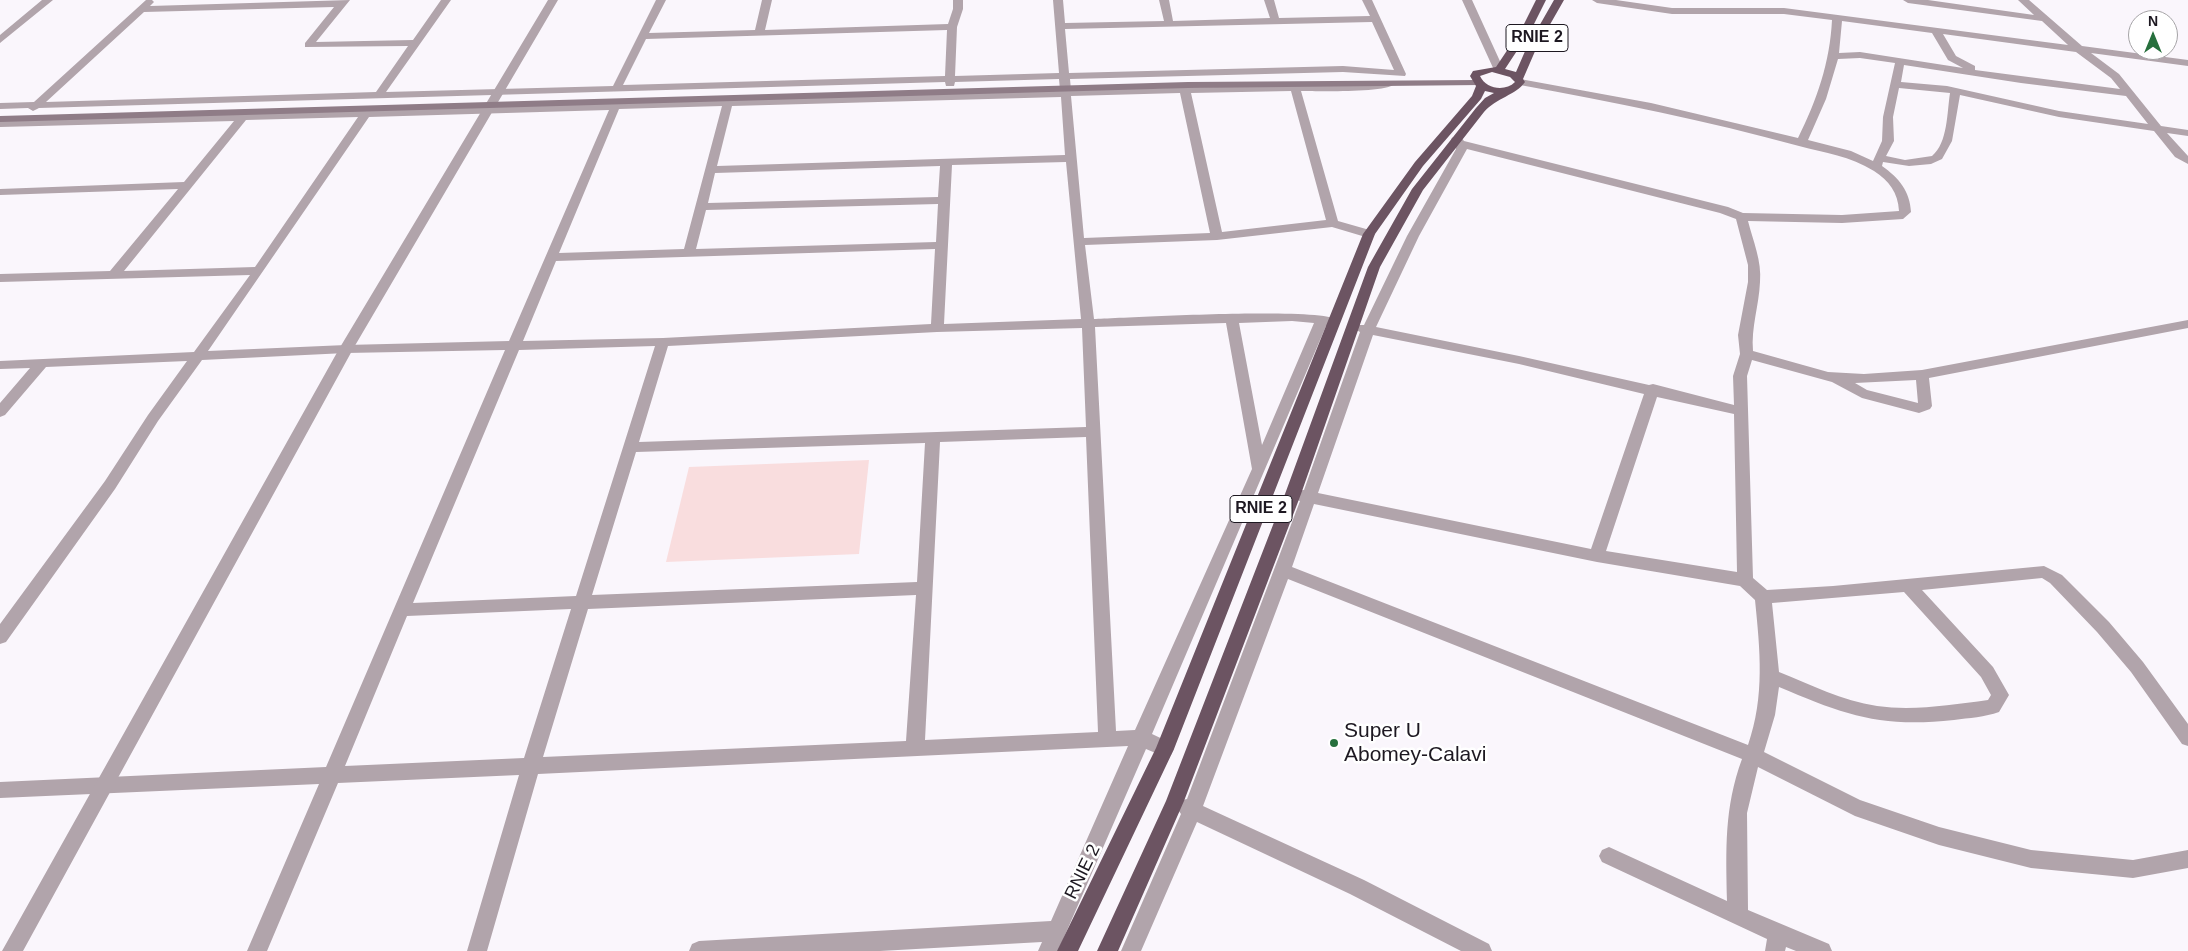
<!DOCTYPE html>
<style>
body{margin:0}
#map{position:relative;width:2188px;height:951px;overflow:hidden;background:#faf6fc;font-family:Helvetica,sans-serif}
canvas{display:block}
.north{position:absolute;left:2128px;top:10px;width:50px;height:50px;box-sizing:border-box;background:#fff;border:1px solid #a5a3a6;border-radius:50%;rotate:0deg;font-size:14px;font-weight:700;line-height:20px;text-align:center;color:#1d1821}
.north::after{content:'';display:block;margin:auto;width:18px;height:22px;background:#27703d;clip-path:polygon(50% 0,100% 100%,50% 72%,0 100%)}
</style>
<div id="map">
<canvas width="2188" height="951"></canvas>
<div class="north">N</div>
</div>
<script>
const context = document.querySelector('canvas').getContext('2d');
context.lineJoin = 'round';
function fillPath(path, color) { context.fillStyle = color; context.fill(path, 'evenodd'); }
function stroke(path, color, width, dash) { context.strokeStyle = color; context.lineWidth = width; context.lineCap = dash ? 'butt' : 'round'; context.setLineDash(dash || []); context.stroke(path); }
function drawText(font, color, halo, rows, align = 'center') {
  context.font = font + ' Helvetica,sans-serif'; context.lineWidth = 5; context.setLineDash([]); context.textBaseline = 'middle'; context.strokeStyle = halo; context.fillStyle = color; for (const [text, x, y, turn = 0] of rows) {
    context.save(); context.translate(x, y); context.rotate((+turn || 0) * Math.PI / 180); context.textAlign = isNaN(turn) ? turn : align; if (halo) context.strokeText(text, 0, 0); context.fillText(text, 0, 0); context.restore();
  }
}
const green = new Path2D(`
 M869 460 859 554 666 562 689 467Z`);
const minor = new Path2D(`
 M42 0H53L0 43V35Z
 M146 0H152L154 2 150 6 350 0 316 42 413 40 441 0H451L386 92 613 86 656 0H666L649 33 755 30 762 0H772L765 30 948 24 953 9V0H963V9L957 27 955 76 1059 73 1053 0H1063L1065 23 1164 21 1159 0H1169L1173 21 1270 18 1264 0H1274L1279 18 1370 16 1362 0H1372L1406 74 1405 76 1343 72 1070 79 1071 90 1363 84 1390 81 1395 84C1385 93 1318 91 1301 91L1338 221 1373 231 1375 234 1373 237 1369 238 1332 227 1217 240 1085 245 1094 319C1125 318 1328 306 1339 321L1337 324 1326 326 1152 734 1171 743 1174 749 1171 755 1165 757 1146 749 1058 951H1038L1042 942 880 951H689L692 944 699 941 1051 921 1128 746 538 774 487 951H467L519 775 338 783 267 951H247L319 784 0 798V782L326 767 505 350 346 353 202 360 158 421 115 489 6 642 0 644V624L105 481 148 415 187 361 46 367 5 415 0 417V403L30 368 0 369V361L194 352 250 275 0 282V274L110 271 178 189 0 195V189L184 182 234 121 0 127V121L240 114 246 110 251 114 363 110 369 106 373 107 374 110 1060 90 1059 79 955 82 954 86H946L945 82 39 108 33 111 28 108 0 109V103L34 102ZM334 7 305 43V47L408 46 376 92 46 102 144 12ZM1372 22 1394 70 1343 66 1069 73 1065 29ZM947 30 945 76 623 85 646 39ZM1291 91 1326 220 1222 232 1191 93ZM1180 93 1210 233 1084 238 1071 96ZM1061 97 1065 155 717 166 732 106ZM722 106 684 249 559 253 619 109ZM609 110 509 341 346 345 208 351 369 117ZM358 117 255 267 124 271 246 120ZM1066 162 1081 319 944 324 952 165ZM940 166 938 197 708 203 715 173ZM938 204 936 242 696 249 706 210ZM935 249 931 324 663 338 523 341 556 261ZM1292 321 1314 323 1262 445 1239 323ZM1226 323 1252 469 1135 730 1116 731 1095 327ZM1082 328 1086 427 639 442 668 346 937 332ZM655 346 576 596 413 603 519 350ZM1086 437 1098 732 925 740 940 442ZM925 443 917 582 592 595 636 452ZM916 595 906 741 543 757 588 609ZM571 609 524 758 345 766 407 616Z
 M1462 0H1472L1504 70 1503 72 1494 70Z
 M1592 0H1616L1672 8H1784L2068 45 2042 21 1908 3 1903 0H1928L2034 15 2018 0H2029L2082 46 2188 60V66L2091 53 2119 74 2161 126 2188 130V136L2167 133 2188 156V164L2175 157 2154 131 2059 117 1960 95 1952 141 1942 159 1931 164 1909 166 1883 162 1882 166C1899 178 1910 191 1911 212L1903 219 1842 223 1748 221C1753 241 1762 261 1760 282 1759 306 1751 327 1753 351L1828 372 1864 374 1922 370 2188 320V328L1929 378 1932 406 1930 409 1919 413 1862 398 1832 382 1752 360 1747 376 1753 578 1767 590 1833 586 2044 566 2062 575 2109 622 2143 662 2188 724V746L2182 744 2131 672 2097 632 2050 583 2042 578 1922 590 1993 667 2009 695 1999 712C1985 717 1969 718 1954 720 1880 728 1845 715 1779 687L1775 715 1764 752 1860 800 1939 827 2031 850 2133 860 2188 850V868L2133 878 2031 868 1939 845 1855 816 1758 767 1747 813 1748 910 1829 944 1832 951H1796L1786 947 1785 951H1765L1767 939 1602 862 1599 856 1602 850 1609 847 1727 901C1726 850 1724 808 1742 759L1288 579 1203 806 1364 880 1489 944 1492 951H1461L1350 894 1197 822 1141 951H1121L1181 814 1176 807 1178 801 1187 799 1300 501 1294 499 1291 495 1294 491 1304 490 1360 332 1353 328 1355 325H1364L1407 236 1456 149 1451 139 1453 137H1461L1464 141 1728 207 1743 213 1842 215 1899 211C1898 192 1889 181 1874 171 1850 156 1825 153 1799 146 1708 121 1614 102 1520 85L1515 82 1520 79 1651 103 1798 138C1817 100 1830 62 1832 20L1784 14H1672L1597 3ZM1842 21 1932 33 1948 60 1963 68 1860 52 1839 53ZM1943 34 2076 52 2111 78 2120 89 1975 70V66L1956 56ZM1860 58 1895 63 1883 117 1882 141 1873 161 1851 151 1808 140 1826 99 1838 59ZM1904 65 2021 83 2126 96 2148 124 2059 111 1947 86 1901 82ZM1899 88 1950 93C1947 112 1948 143 1932 156L1905 160 1886 156 1894 141 1893 117ZM1467 149 1720 213 1736 219 1748 265V282L1738 335 1740 354 1733 376 1734 405 1653 384 1649 385 1519 356 1376 327 1419 236ZM1373 335 1519 364 1644 394 1591 549 1318 493ZM1916 380 1918 403 1867 390 1855 383ZM1657 397 1734 414 1737 572 1606 551ZM1314 504 1597 562 1740 586 1755 600C1760 650 1765 696 1748 745L1292 567ZM1904 592 1981 677 1991 695 1988 700C1951 705 1913 711 1877 706 1842 701 1810 684 1779 672L1772 603Z`);
const tertiary = new Path2D(`
 M548 0H558L353 349 23 951H2L339 349Z`);
const secondary = new Path2D(`
 M1477 80 1482 83 1481 85 1188 88 0 122V116L1188 82Z`);
const trunk = new Path2D(`
 M1536 0H1546L1532 28 1505 69 1516 72 1526 49 1554 0H1564L1536 49 1523 79 1525 82C1516 95 1496 98 1484 112L1423 190 1380 267 1301 494 1184 801 1118 951H1097L1166 801 1285 494 1368 267 1412 189 1476 108 1485 98 1494 93 1485 91 1481 99 1423 166 1375 234 1174 749 1078 951H1057L1156 748 1363 234 1415 162 1472 96 1476 86 1470 76 1473 71 1496 67 1522 28ZM1492 72 1510 77 1515 82C1505 92 1486 89 1480 76Z`);
const markers = [
 [1334,743,5,"#27703d"]
];
const shields = [
 [1537,38,62],
 [1261,509,62]
];
const shieldNames = [
 ["RNIE 2",1537,38],
 ["RNIE 2",1261,509]
];
const streetNames = [
 ["RNIE 2",1083,872,-64]
];
const nearPoinames = [
 ["Super U",1344,731],
 ["Abomey-Calavi",1344,755]
];
fillPath(green, '#f9ddde');
fillPath(minor, '#b1a4ab');
fillPath(tertiary, '#b1a4ab');
fillPath(secondary, '#8f7c87');
fillPath(trunk, '#6c5462');
for (const [x, y, r, color] of markers) { const dot = new Path2D(); dot.arc(x, y, r, 0, 2 * Math.PI); context.fillStyle = color; context.fill(dot); stroke(dot, '#fff', 2); }
for (const [x, y, w] of shields) { const box = new Path2D(); box.roundRect(x - w / 2, y - 13.5, w, 27, 4); context.fillStyle = '#fff'; context.fill(box); stroke(box, '#1d1821', 1); }
drawText('bold 16px', '#1d1821', null, shieldNames);
drawText('18px', '#1d1821', '#fff', streetNames);
drawText('21px', '#1d1821', '#fff', nearPoinames, 'left');
</script>
